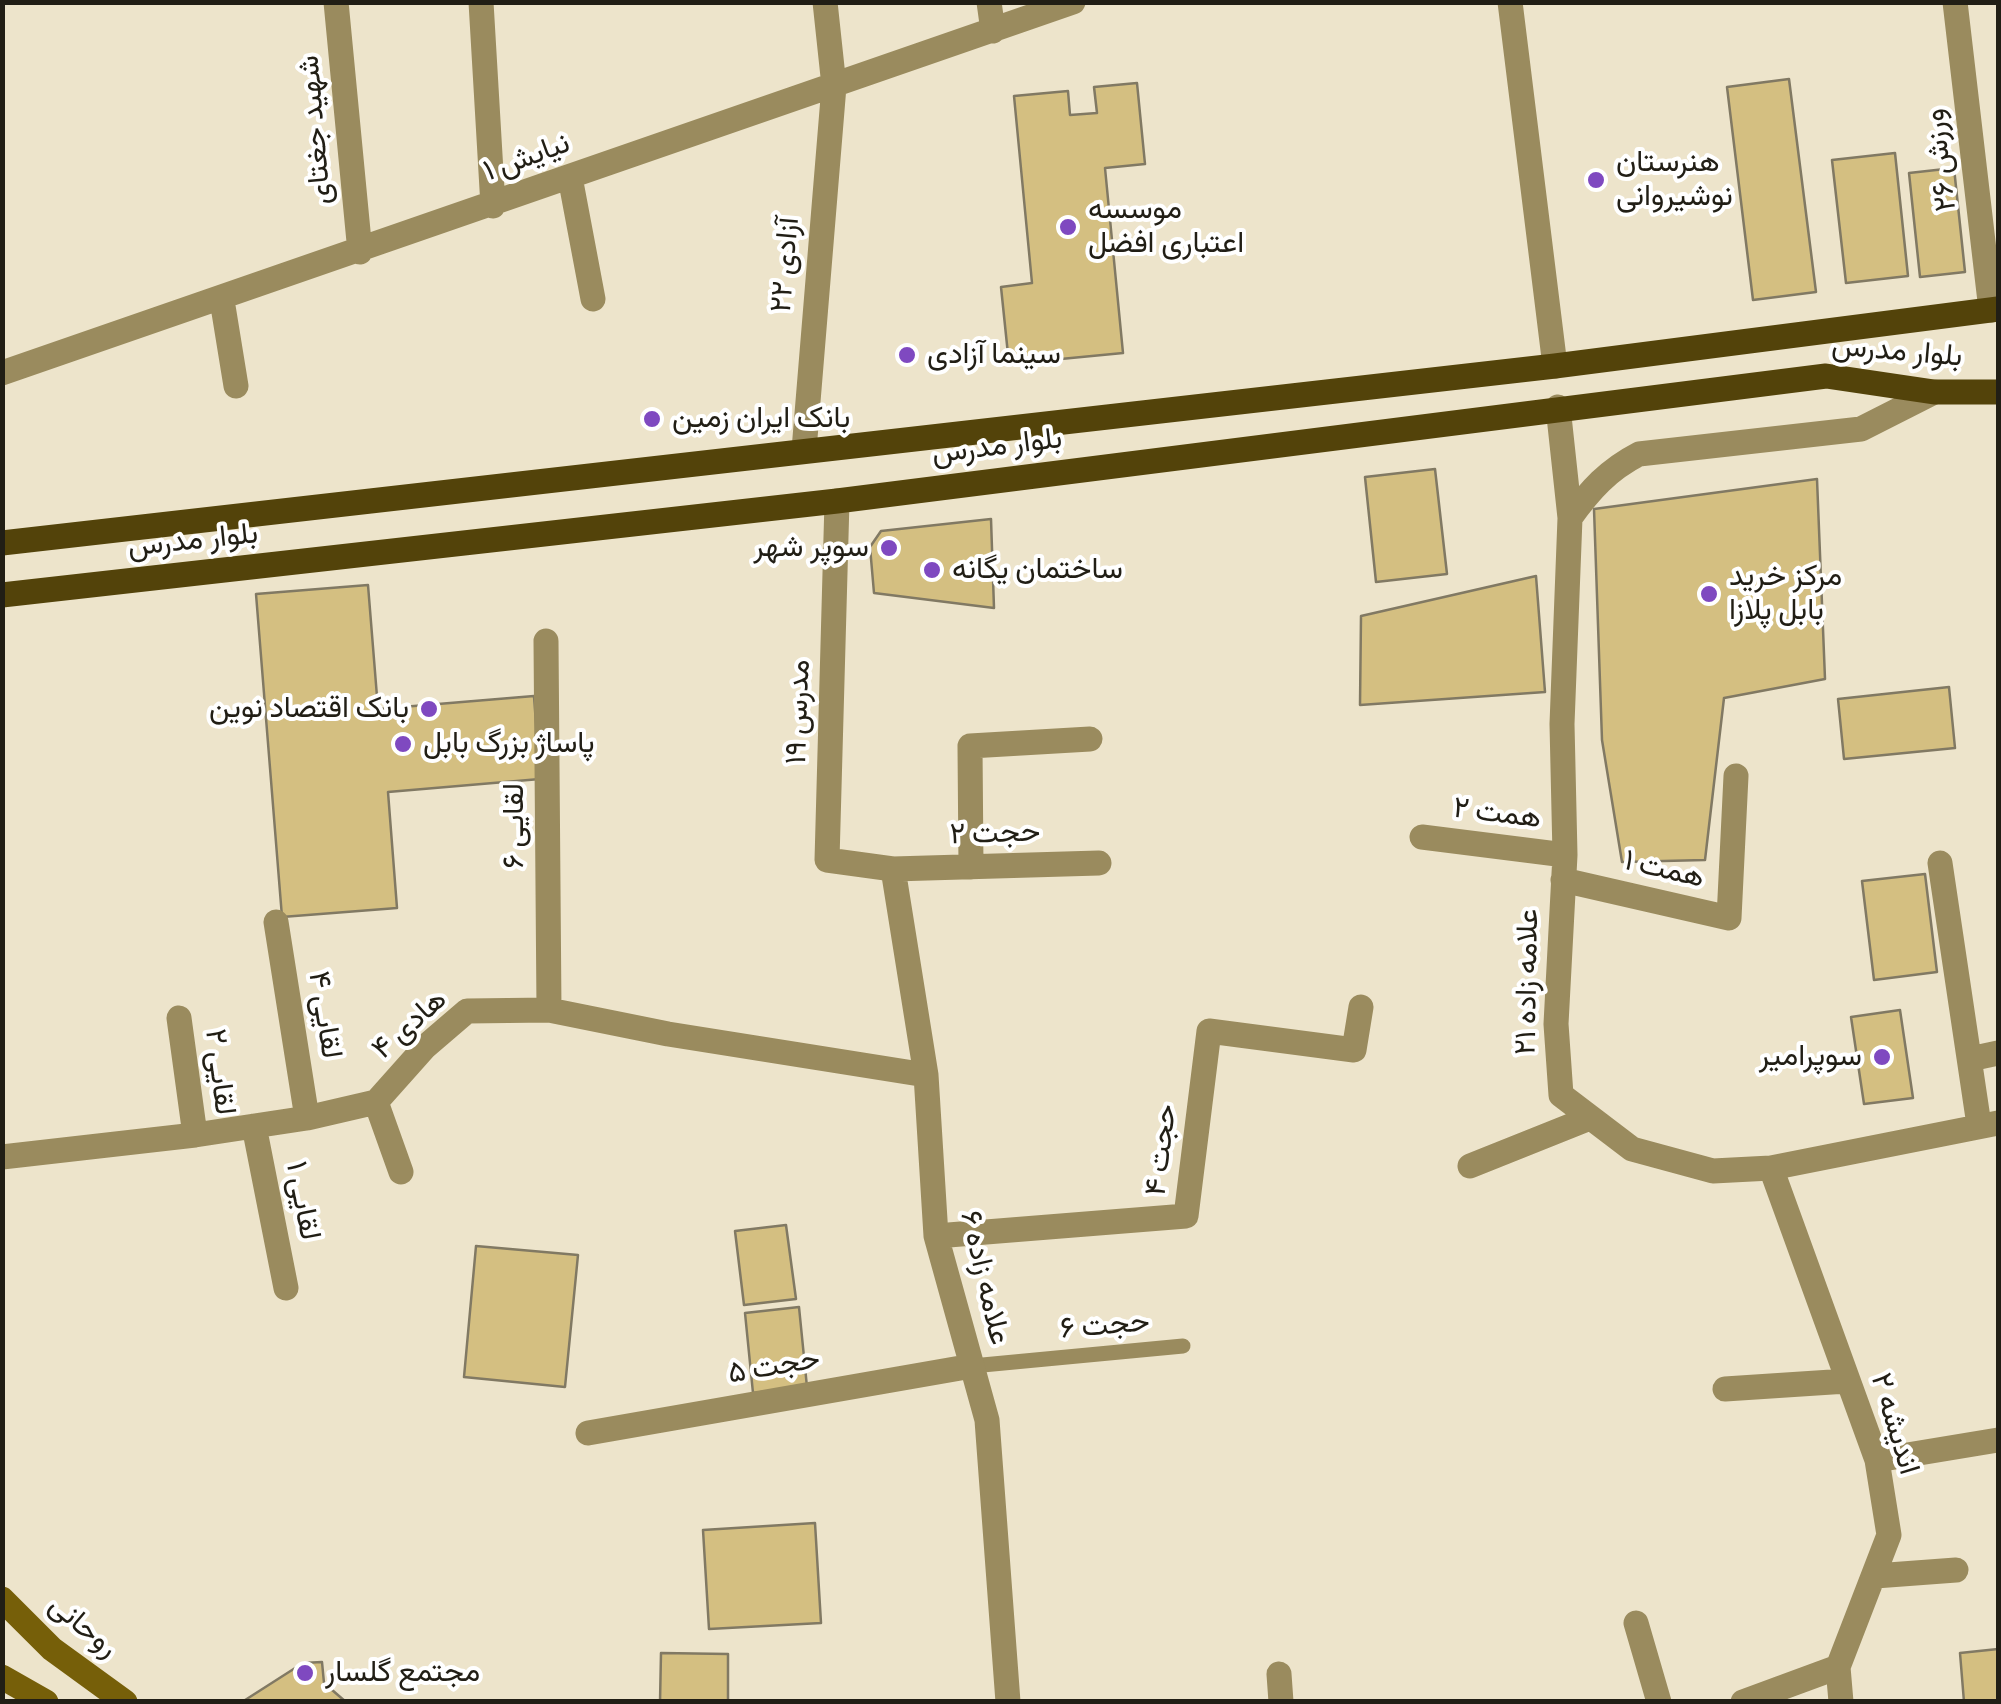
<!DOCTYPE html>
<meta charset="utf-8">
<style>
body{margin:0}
#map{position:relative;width:2001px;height:1704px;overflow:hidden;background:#ede4cb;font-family:Signika,sans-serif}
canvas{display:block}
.frame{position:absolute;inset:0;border:5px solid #211e15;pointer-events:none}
</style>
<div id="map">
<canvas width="2001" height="1704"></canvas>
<div class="frame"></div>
</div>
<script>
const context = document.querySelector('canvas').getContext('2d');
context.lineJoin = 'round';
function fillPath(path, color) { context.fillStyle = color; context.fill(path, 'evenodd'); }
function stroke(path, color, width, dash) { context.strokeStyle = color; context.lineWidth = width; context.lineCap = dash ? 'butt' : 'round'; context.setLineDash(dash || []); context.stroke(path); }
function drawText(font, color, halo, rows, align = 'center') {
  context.font = font + ' Signika,Vazirmatn,sans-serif'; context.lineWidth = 8; context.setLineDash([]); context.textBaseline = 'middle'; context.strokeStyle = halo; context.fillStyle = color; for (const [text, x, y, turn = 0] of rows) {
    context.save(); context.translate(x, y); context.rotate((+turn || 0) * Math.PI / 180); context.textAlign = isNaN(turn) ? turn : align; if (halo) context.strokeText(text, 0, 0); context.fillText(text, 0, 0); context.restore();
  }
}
const building = new Path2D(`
 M1789 79 1816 292 1753 300 1727 87Z
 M1137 83 1145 164 1105 168 1123 353 1009 364 1001 287 1032 283 1014 96 1068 91 1070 115 1097 113 1094 87Z
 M1895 153 1908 276 1846 283 1832 160Z
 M1954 168 1965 272 1920 277 1909 173Z
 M1435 469 1447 574 1376 582 1365 477Z
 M1817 479 1825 679 1724 698 1705 860 1622 862 1602 740 1594 509Z
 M991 519 994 608 874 593 870 547 881 531Z
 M1536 576 1545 692 1360 705 1361 616Z
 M368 585 378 709 534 696 540 779 388 792 397 908 282 917 256 594Z
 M1949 687 1955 748 1844 759 1838 699Z
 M1925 874 1937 972 1874 980 1862 881Z
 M1900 1010 1913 1098 1864 1104 1851 1017Z
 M786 1225 796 1299 744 1305 735 1231Z
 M476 1246 578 1255 565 1387 464 1377Z
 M799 1307 807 1387 753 1393 745 1313Z
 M815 1523 821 1623 709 1629 703 1530Z
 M1998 1649V1702H1964L1960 1653Z
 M661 1653 728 1654V1702H660Z
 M322 1662 324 1683 346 1702H242L303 1663Z`);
const lane = new Path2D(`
 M972 1366 1183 1346`);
const street = new Path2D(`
 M336 2 360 252
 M481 2 493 206
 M989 2 993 31
 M1510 2 1555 366
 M1955 2 1991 310
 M570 177 593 299
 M222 300 236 386
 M2 373 1073 2
 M1558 407 1570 518 1562 724 1565 855 1556 1024 1561 1095 1632 1149 1713 1171 1771 1168 1998 1123
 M804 450 834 86 825 2
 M837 501 827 860 893 869 1099 863
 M1570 518C1590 490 1608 470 1639 454L1861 429 1934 392
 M546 641 549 1010
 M1422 837 1565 855
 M1940 863 1979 1125
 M971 867 970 746 1090 739
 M893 869 926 1075 936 1236 987 1420 1008 1702
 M1563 880 1729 918 1736 776
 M276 922 307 1118
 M179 1018 195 1135
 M1970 1059 1998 1053
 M376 1102 401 1172
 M254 1126 286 1288
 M2 1157 195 1135 307 1118 376 1102 425 1047 467 1011 549 1010 668 1034 926 1075
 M1470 1166 1590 1118
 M1771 1168 1877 1460 1889 1535 1838 1667 1841 1702
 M936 1236 1186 1216 1209 1031 1354 1050 1361 1007
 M1725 1389 1847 1381
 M588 1433 972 1366
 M1877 1460 1998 1440
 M1875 1576 1956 1570
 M1636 1623 1659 1702
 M1279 1674 1281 1702
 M1743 1702 1838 1667`);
const secondary = new Path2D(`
 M2 1599 52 1649 125 1702
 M2 1677 46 1702`);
const primary = new Path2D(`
 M2 543 1555 366 1998 309
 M2 595 837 501 1826 376 1934 392H1998`);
const markers = [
 [1596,180,10,"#7f49c0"],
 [1068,227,10,"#7f49c0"],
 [907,355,10,"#7f49c0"],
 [652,419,10,"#7f49c0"],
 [889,548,10,"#7f49c0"],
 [932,570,10,"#7f49c0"],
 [1709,594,10,"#7f49c0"],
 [429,709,10,"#7f49c0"],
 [403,744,10,"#7f49c0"],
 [1882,1057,10,"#7f49c0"],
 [305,1673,10,"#7f49c0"]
];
const streetNames = [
 ["شهید جغتای",316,130,-95],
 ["نیایش ۱",527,158,-20],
 ["ورزش ۲۶",1941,160,-97],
 ["آزادی ٢٢",786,265,-85],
 ["بلوار مدرس",1897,352,5],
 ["بلوار مدرس",997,447,-7],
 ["بلوار مدرس",193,541,-6],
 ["مدرس ۱۹",799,712,-88],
 ["همت ۲",1497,814,7],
 ["لقایی ۶",515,826,-90],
 ["حجت ۲",995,834,-2],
 ["همت ۱",1664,870,13],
 ["علامه زاده ۲۱",1528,982,-89],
 ["لقایی ۴",324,1015,81],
 ["هادی ۴",410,1025,-42],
 ["لقایی ۲",219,1072,83],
 ["حجت ۴",1162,1150,-83],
 ["لقایی ۱",302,1201,79],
 ["علامه زاده ۶",984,1278,77],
 ["حجت ۶",1105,1326,-5],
 ["حجت ۵",774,1367,-10],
 ["اندیشه ۲",1894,1424,73],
 ["روحانی",83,1627,40]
];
const poiNames = [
 ["هنرستان",1616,163],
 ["نوشیروانی",1616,197],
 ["موسسه",1088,210],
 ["اعتباری افضل",1088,244],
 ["سینما آزادی",927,355],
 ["بانک ایران زمین",672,419],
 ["سوپر شهر",869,548,"right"],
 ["ساختمان یگانه",952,570],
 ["مرکز خرید",1729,577],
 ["بابل پلازا",1729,611],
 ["بانک اقتصاد نوین",409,709,"right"],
 ["پاساژ بزرگ بابل",423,744],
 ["سوپرامیر",1862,1057,"right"],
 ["مجتمع گلسار",325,1673]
];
fillPath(building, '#d4bf81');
stroke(building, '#817963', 2.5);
stroke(lane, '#9a8b5e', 15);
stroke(street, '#9a8b5e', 25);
stroke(secondary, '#765f09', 25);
stroke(primary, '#53430a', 25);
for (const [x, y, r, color] of markers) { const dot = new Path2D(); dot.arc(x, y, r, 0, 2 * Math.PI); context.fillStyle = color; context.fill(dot); stroke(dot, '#fff', 4); }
drawText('30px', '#211e15', '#fff', streetNames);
drawText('30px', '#211e15', '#fff', poiNames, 'left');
</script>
